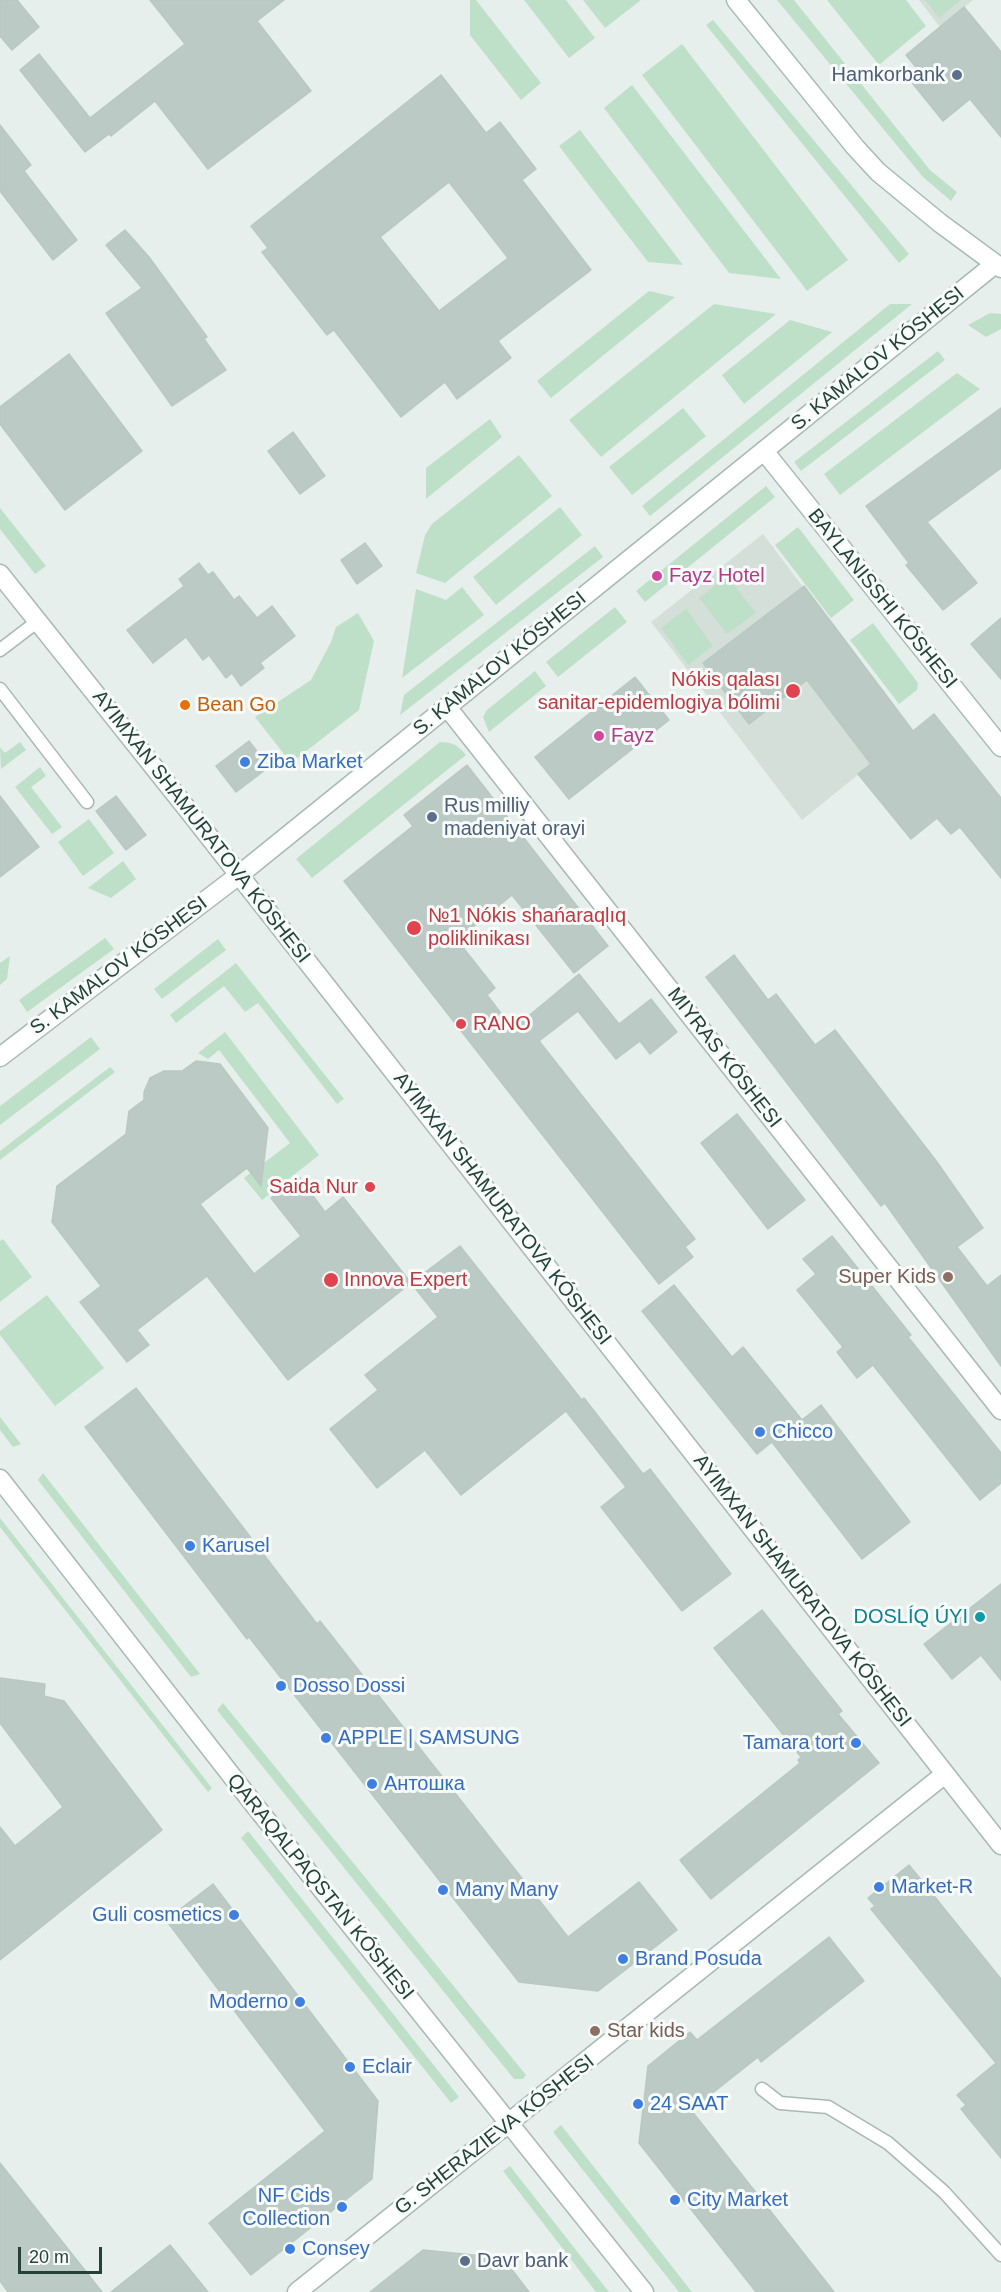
<!DOCTYPE html>
<meta charset="utf-8">
<style>
body{margin:0}
#map{position:relative;width:1001px;height:2292px;overflow:hidden;background:#e6efeb;font-family:Arial,sans-serif}
canvas{display:block}
.scale{position:absolute;left:18px;top:2247px;width:84px;height:27px;box-sizing:border-box;border:3px solid #24423a;border-top:0;padding-left:8px;font-size:18px;line-height:21px;white-space:nowrap;color:#24423a;-webkit-text-stroke:4px #f7fbf9;paint-order:stroke}
</style>
<div id="map">
<canvas width="1001" height="2292"></canvas>
<div class="scale">20 m</div>
</div>
<script>
const context = document.querySelector('canvas').getContext('2d');
context.lineJoin = 'round';
function fillPath(path, color) { context.fillStyle = color; context.fill(path, 'evenodd'); }
function stroke(path, color, width, dash) { context.strokeStyle = color; context.lineWidth = width; context.lineCap = dash ? 'butt' : 'round'; context.setLineDash(dash || []); context.stroke(path); }
function drawText(font, color, halo, rows, align = 'center') {
  context.font = font + ' Arial,sans-serif'; context.lineWidth = 6; context.setLineDash([]); context.textBaseline = 'middle'; context.strokeStyle = halo; context.fillStyle = color; for (const [text, x, y, turn = 0] of rows) {
    context.save(); context.translate(x, y); context.rotate((+turn || 0) * Math.PI / 180); context.textAlign = isNaN(turn) ? turn : align; if (halo) context.strokeText(text, 0, 0); context.fillText(text, 0, 0); context.restore();
  }
}
const built = new Path2D(`
 M919 0H973L940 27Z
 M763 534 912 731 802 820 651 622Z`);
const green = new Path2D(`
 M470 0H476L541 83 521 100 470 35Z
 M524 0H566L595 38 569 58Z
 M583 0H641L605 28Z
 M777 0H794L930 170 957 192 951 201 923 177Z
 M827 0H906L926 26 879 65Z
 M925 0H961L939 18Z
 M713 20 909 254 899 263 706 25Z
 M682 44 848 260 807 291 642 75Z
 M632 85 781 279 729 273 604 108Z
 M580 130 683 265 648 262 559 146Z
 M649 291 675 297 551 398 537 381Z
 M714 304 776 314 601 457 569 420Z
 M890 304H912L650 516 642 506Z
 M990 313 1001 314V329L986 337 968 325Z
 M790 320 832 332 744 404 722 375Z
 M938 351 945 360 801 471 794 462Z
 M957 373 980 389 840 495 824 474Z
 M683 408 706 436 632 495 609 467Z
 M490 419 502 437 426 499V468Z
 M519 455 552 496 445 583 416 573 425 535 432 524Z
 M766 486 775 497 645 602 636 591Z
 M560 507 582 535 496 605 473 577Z
 M0 508 46 566 35 574 0 529Z
 M798 527 854 600 831 618 775 545Z
 M595 546 603 557 400 715 404 695Z
 M727 576 756 613 727 634 699 598Z
 M462 587 484 615 402 678 416 589 446 600Z
 M615 607 627 622 558 677 546 662Z
 M686 609 713 646 688 665 661 628Z
 M358 613 374 641 359 710 291 763 255 717 311 680 331 642 336 627Z
 M873 623 918 683 917 690 899 704 850 640Z
 M535 671 546 686 489 732 483 717 487 710Z
 M20 742 26 750 1 769 0 747 5 753Z
 M440 742C453 742 458 745 466 755L312 878 296 859Z
 M40 767 46 776 31 787 62 827 52 834 15 787Z
 M89 819 114 853 83 876 58 842Z
 M123 861 136 879 111 898 88 888Z
 M105 938 114 949 27 1012 19 1000Z
 M218 939 226 950 162 999 154 989Z
 M10 956 7 979 0 985V963Z
 M236 963 344 1099 337 1104 258 1003 245 1012 224 986 176 1023 170 1015Z
 M225 1032 319 1155 262 1200 244 1178 290 1143 219 1050 208 1059 198 1053Z
 M91 1037 100 1049 0 1125V1106Z
 M110 1067 115 1072 0 1160V1151Z
 M3 1239 32 1277 0 1302V1241Z
 M47 1295 104 1368 55 1406 0 1335V1331Z
 M0 1417 21 1444 13 1447 0 1430Z
 M43 1473 200 1674 191 1677 38 1480Z
 M0 1518 212 1788 208 1792 0 1527Z
 M223 1703 526 2075 523 2079H514L217 1710Z
 M248 1831 459 2097 451 2103 241 1838Z
 M561 2125 692 2292H679L553 2132Z
 M510 2166 609 2292H596L503 2171Z`);
const building = new Path2D(`
 M0 0H17L39 27 12 50 0 36Z
 M150 0H284L257 21 311 91 208 169 155 101 111 136 109 134 85 152 20 70 39 54 90 118 185 44Z
 M964 7 1001 52V137L970 99 943 121 909 79 919 71 906 55Z
 M441 75 486 133 500 122 536 169 522 180 591 270 498 341 511 358 457 399 445 382 401 417 334 330 327 335 262 252 268 248 251 226ZM449 182 508 258 439 311 380 237Z
 M0 125 31 165 24 171 77 240 53 260 0 191Z
 M125 230 149 257 207 337 204 339 226 370 172 406 106 313 142 288 106 245Z
 M69 354 142 451 65 510 0 424V407Z
 M1001 408V468L927 522 977 583 943 610 906 565 909 563 866 506Z
 M293 432 325 476 300 494 268 451Z
 M365 543 382 566 357 584 341 560Z
 M199 563 208 575 213 572 234 600 239 596 257 618 272 606 295 636 260 663 264 668 241 686 232 673 226 678 209 655 203 660 186 637 153 663 127 630 184 586 179 579Z
 M804 586 913 731 934 714 1001 798V878L960 827 951 834 937 818 911 839 858 774 871 764 807 680 749 724 703 663Z
 M1001 618V679L971 644Z
 M635 677 669 720 569 799 535 757Z
 M249 741 269 767 236 792 216 766Z
 M467 765 608 946 574 973 512 895 457 940 495 988 487 995 513 1029 579 974 619 1024 651 999 677 1032 650 1054 640 1041 616 1059 578 1011 539 1041 695 1239 685 1247 693 1257 659 1284 344 881 413 826 404 815Z
 M0 796 39 847 0 877Z
 M116 796 146 835 126 850 96 811Z
 M734 955 768 1000 776 994 815 1045 835 1030 937 1162 983 1228 957 1247 987 1286 1001 1275V1366L885 1203 881 1206 706 977Z
 M196 1061 220 1064 268 1128 261 1186 247 1168 200 1204 254 1274 301 1236 271 1198 299 1177 325 1212 343 1197 411 1283 288 1380 207 1276 137 1330 149 1345 127 1362 80 1302 101 1286 52 1222 57 1186 126 1134 129 1111 144 1100V1092L150 1078 164 1071H182Z
 M737 1114 805 1200 768 1229 701 1143Z
 M832 1236 911 1335 908 1337 1001 1453V1483L980 1500 873 1365 857 1378 837 1352 843 1347 797 1290 816 1274 803 1259Z
 M460 1246 581 1399 461 1495 425 1450 377 1488 330 1429 378 1390 365 1375 438 1317 411 1283Z
 M674 1285 732 1357 743 1347 802 1420 821 1405 910 1522 862 1559 772 1442 757 1454 642 1311Z
 M136 1388 317 1624 320 1621 568 1937 639 1882 677 1930 598 1991 519 1982 249 1637 247 1639 85 1427Z
 M584 1398 643 1474 650 1469 731 1574 682 1611 601 1507 626 1487 566 1411Z
 M1001 1584V1680L981 1655 952 1679 924 1644Z
 M762 1610 842 1711 838 1714 879 1763 711 1899 680 1860 800 1763 798 1760 801 1757 714 1648Z
 M0 1678 45 1684 44 1696 64 1701 162 1830 0 1960V1827L15 1846 63 1807 0 1723Z
 M909 1865 1001 1979V2158L961 2109 966 2105 957 2095 996 2063 871 1909 875 1906 868 1898Z
 M213 1884 378 2101 372 2179 251 2275 209 2223 325 2131 166 1920Z
 M829 1937 864 1981 761 2062 758 2057 691 2110 834 2292H756L639 2143 648 2066 690 2032 697 2040Z
 M0 2163 102 2292H8L3 2285 0 2281Z
 M170 2245 208 2292H111Z
 M423 2250 503 2258 529 2292H370Z`);
const service = new Path2D(`
 M0 650 38 621
 M0 689 87 802
 M762 2089 780 2103 828 2107 888 2143 944 2192 1001 2255`);
const minor = new Path2D(`
 M764 451 1001 747
 M0 574 192 815 1001 1845
 M447 707 1001 1410
 M297 2292 945 1774`);
const tertiary = new Path2D(`
 M0 1057 239 875 995 264
 M0 1479 256 1807 644 2292`);
const secondary = new Path2D(`
 M736 0 855 147 878 172 940 223 1001 268`);
const markers = [
 [957,75,6,"#5c6f8a"],
 [657,576,6,"#d1479c"],
 [793,691,8,"#e0444e"],
 [185,705,6,"#e8710a"],
 [599,736,6,"#d1479c"],
 [245,762,6,"#3f7fe0"],
 [432,817,6,"#5c6f8a"],
 [414,928,8,"#e0444e"],
 [461,1024,6,"#e0444e"],
 [370,1187,6,"#e0444e"],
 [948,1277,6,"#8d6e63"],
 [331,1280,8,"#e0444e"],
 [760,1432,6,"#3f7fe0"],
 [190,1546,6,"#3f7fe0"],
 [980,1617,6,"#0f9aa8"],
 [281,1686,6,"#3f7fe0"],
 [326,1738,6,"#3f7fe0"],
 [856,1743,6,"#3f7fe0"],
 [372,1784,6,"#3f7fe0"],
 [879,1887,6,"#3f7fe0"],
 [443,1890,6,"#3f7fe0"],
 [234,1915,6,"#3f7fe0"],
 [623,1959,6,"#3f7fe0"],
 [300,2002,6,"#3f7fe0"],
 [595,2031,6,"#8d6e63"],
 [350,2067,6,"#3f7fe0"],
 [638,2104,6,"#3f7fe0"],
 [675,2200,6,"#3f7fe0"],
 [342,2207,6,"#3f7fe0"],
 [290,2249,6,"#3f7fe0"],
 [465,2261,6,"#5c6f8a"]
];
const serviceNames = [
 ["Hamkorbank",945,75,"right"],
 ["Rus milliy",444,806],
 ["madeniyat orayi",444,829],
 ["Davr bank",477,2261]
];
const streetNames = [
 ["S. KAMALOV KÓSHESI",878,359,-39],
 ["BAYLANISSHI KÓSHESI",882,599,51],
 ["S. KAMALOV KÓSHESI",500,664,-39],
 ["AYIMXAN SHAMURATOVA KÓSHESI",201,827,52],
 ["S. KAMALOV KÓSHESI",119,966,-37],
 ["MIYRAS KÓSHESI",724,1058,52],
 ["AYIMXAN SHAMURATOVA KÓSHESI",502,1209,52],
 ["AYIMXAN SHAMURATOVA KÓSHESI",802,1591,52],
 ["QARAQALPAQSTAN KÓSHESI",320,1887,51],
 ["G. SHERAZIEVA KÓSHESI",495,2135,-38]
];
const hotelNames = [
 ["Fayz Hotel",669,576],
 ["Fayz",611,736]
];
const healthNames = [
 ["Nókis qalası",780,680,"right"],
 ["sanitar-epidemlogiya bólimi",780,703,"right"],
 ["№1 Nókis shańaraqlıq",428,916],
 ["poliklinikası",428,939],
 ["RANO",473,1024],
 ["Saida Nur",358,1187,"right"],
 ["Innova Expert",344,1280]
];
const foodNames = [
 ["Bean Go",197,705]
];
const shopNames = [
 ["Ziba Market",257,762],
 ["Chicco",772,1432],
 ["Karusel",202,1546],
 ["Dosso Dossi",293,1686],
 ["APPLE | SAMSUNG",338,1738],
 ["Tamara tort",844,1743,"right"],
 ["Антошка",384,1784],
 ["Market-R",891,1887],
 ["Many Many",455,1890],
 ["Guli cosmetics",222,1915,"right"],
 ["Brand Posuda",635,1959],
 ["Moderno",288,2002,"right"],
 ["Eclair",362,2067],
 ["24 SAAT",650,2104],
 ["NF Cids",330,2196,"right"],
 ["Collection",330,2219,"right"],
 ["City Market",687,2200],
 ["Consey",302,2249]
];
const educationNames = [
 ["Super Kids",936,1277],
 ["Star kids",607,2031,"left"]
];
const cultureNames = [
 ["DOSLÍQ ÚYI",968,1617]
];
fillPath(built, '#d4dfda');
fillPath(green, '#bfe0c8');
fillPath(building, '#bbcac4');
stroke(building, '#b8c9c2', 1.5);
stroke(service, '#a8b8b2', 15);
stroke(minor, '#a8b8b2', 21);
stroke(tertiary, '#a8b8b2', 21);
stroke(secondary, '#a4bbb3', 21);
stroke(service, '#fff', 12);
stroke(minor, '#fff', 18);
stroke(tertiary, '#fff', 18);
stroke(secondary, '#fff', 18);
for (const [x, y, r, color] of markers) { const dot = new Path2D(); dot.arc(x, y, r, 0, 2 * Math.PI); context.fillStyle = color; context.fill(dot); stroke(dot, '#f7fbf9', 2); }
drawText('20px', '#4e5e75', '#f7fbf9', serviceNames, 'left');
drawText('20px', '#24423a', '#f7fbf9', streetNames);
drawText('20px', '#b23c85', '#f7fbf9', hotelNames, 'left');
drawText('20px', '#be3a42', '#f7fbf9', healthNames, 'left');
drawText('20px', '#c56008', '#f7fbf9', foodNames, 'left');
drawText('20px', '#366cbe', '#f7fbf9', shopNames, 'left');
drawText('20px', '#785e54', '#f7fbf9', educationNames, 'right');
drawText('20px', '#0d838f', '#f7fbf9', cultureNames, 'right');
</script>
